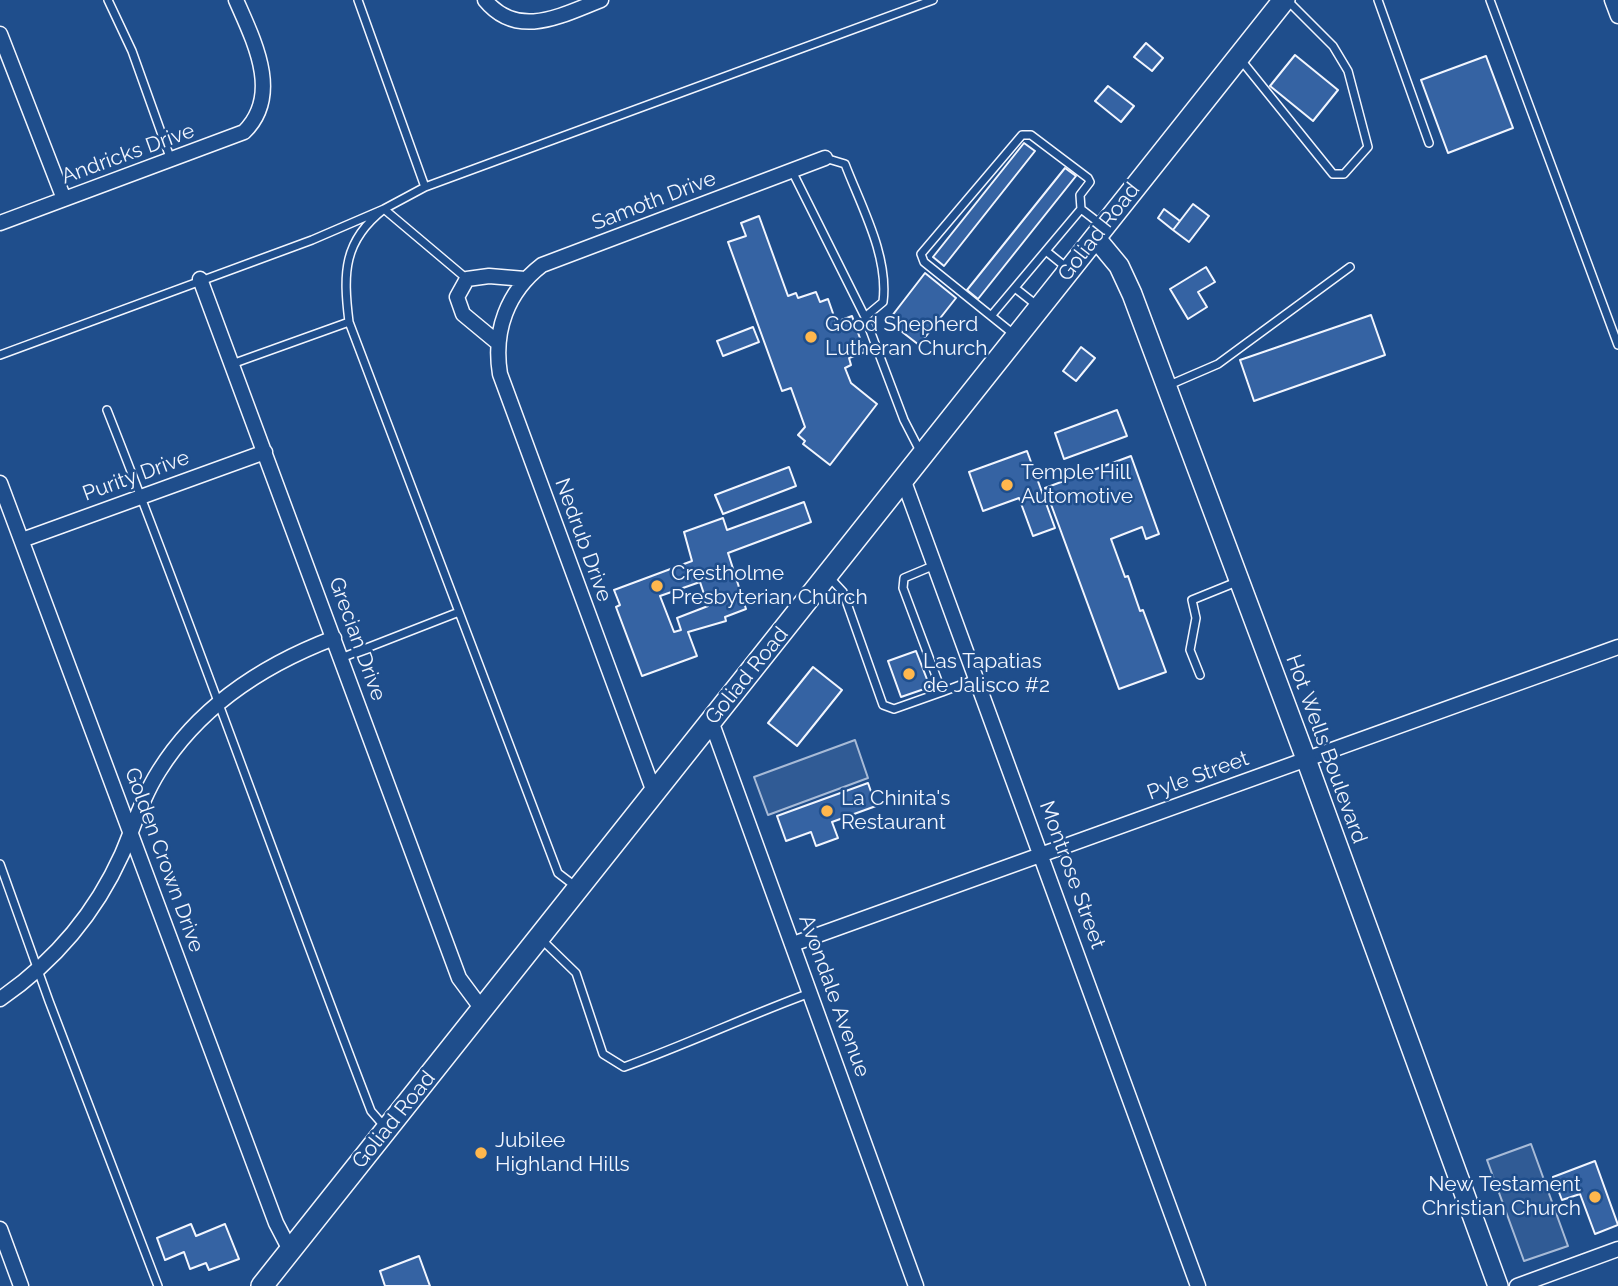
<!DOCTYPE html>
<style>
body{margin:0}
canvas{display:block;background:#1f4e8c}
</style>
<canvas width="1618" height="1286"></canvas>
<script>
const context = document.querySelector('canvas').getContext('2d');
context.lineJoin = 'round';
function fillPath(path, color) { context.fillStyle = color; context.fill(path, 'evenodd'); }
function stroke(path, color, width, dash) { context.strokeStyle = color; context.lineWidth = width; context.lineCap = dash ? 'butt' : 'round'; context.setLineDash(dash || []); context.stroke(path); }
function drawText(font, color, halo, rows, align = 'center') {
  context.font = font + ' Raleway,sans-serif'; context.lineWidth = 5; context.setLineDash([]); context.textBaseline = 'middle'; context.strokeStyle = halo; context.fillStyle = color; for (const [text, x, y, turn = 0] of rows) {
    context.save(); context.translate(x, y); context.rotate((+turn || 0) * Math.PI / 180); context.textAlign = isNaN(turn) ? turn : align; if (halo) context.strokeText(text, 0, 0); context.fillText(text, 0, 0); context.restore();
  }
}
const parking = new Path2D(`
 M855 740 868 778 768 815 754 777Z
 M1531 1144 1568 1246 1524 1261 1487 1160Z`);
const building = new Path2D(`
 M1146 43 1163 58 1152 71 1134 57Z
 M1295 55 1338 90 1313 121 1270 86Z
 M1486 56 1513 128 1448 153 1421 80Z
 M1108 86 1134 106 1121 122 1095 101Z
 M1024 143 1035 151 944 266 933 257Z
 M1065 168 1076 176 978 299 967 290Z
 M1193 204 1209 216 1189 242 1173 230Z
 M1164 209 1180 221 1173 230 1158 218Z
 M759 216 788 296 796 293 798 298 816 292 820 302 828 299 836 322 852 316 865 352 849 358 851 365 845 368 851 383 877 404 830 465 803 444 805 441 798 435 805 427 791 388 782 391 728 242 746 236 741 223Z
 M1206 267 1215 282 1198 292 1207 307 1188 319 1170 289Z
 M925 273 956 298 919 345 888 321Z
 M1371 315 1385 355 1254 401 1240 360Z
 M753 327 759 342 723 356 717 341Z
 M1081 347 1095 358 1076 381 1063 371Z
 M1117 410 1127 436 1064 459 1055 433Z
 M1027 451 1055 528 1033 536 1019 498 983 511 969 472Z
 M1131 456 1159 534 1146 539 1142 527 1111 539 1125 577 1128 576 1140 611 1143 610 1166 672 1119 689 1045 488Z
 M789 467 796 486 723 514 715 495Z
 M804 502 811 522 728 553 746 609 725 617 726 621 688 632 697 656 642 676 616 607 620 605 614 590 692 561 684 532 723 518 727 530ZM700 582 708 606 677 618 681 630 674 632 660 596Z
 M916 651 930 687 901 697 888 661Z
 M813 667 842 690 797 746 768 723Z
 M868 783 876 806 832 822 838 838 816 846 811 832 786 841 777 816Z
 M1595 1161 1618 1225 1595 1234 1580 1194 1562 1200 1553 1177Z
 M191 1224 196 1236 225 1224 239 1259 209 1270 206 1263 190 1269 184 1252 165 1260 157 1238Z
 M419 1256 430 1286H385L380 1271Z`);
const service = new Path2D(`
 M108 0 132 51 171 160
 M358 0 425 187
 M1378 0 1429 143
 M1490 0 1618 345
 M1241 60 1333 174H1344L1368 147 1348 71 1333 46 1287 0
 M825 158 845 164C861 206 889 256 883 302L865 317
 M792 171 865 317 904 420 920 451
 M1046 251 1067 268
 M467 279 384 209C343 241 343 273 349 322L558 873 575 886
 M1015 288 1039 307
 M991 316 1081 209
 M1016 336 924 262 921 254 1022 135H1031L1088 178 1090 182 1080 195 1081 209 1103 226
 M0 355 312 240 384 209 425 187 933 0
 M232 364 349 322
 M1167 386 1218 364 1350 267
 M107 410C199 642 281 878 371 1111L384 1126
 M830 578 843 592 883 705 894 709 942 692 903 588 904 578 935 565
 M341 658 459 612
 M1200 675 1190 650 1196 618 1192 600 1239 581
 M942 692 976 679
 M0 864 49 1001 158 1286
 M540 938 576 973 603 1054 624 1067C688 1044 747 1016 810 993`);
const minor = new Path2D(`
 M485 0C518 40 562 15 601 0
 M1612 0 1618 16
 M0 34 64 199
 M0 223 244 132C282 95 254 41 236 0
 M200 279 459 978 482 1009
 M498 343 463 314 457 297 467 279 489 276 525 279
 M903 479 1198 1286
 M0 483 276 1223 290 1250
 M22 540 265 452
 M711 721 916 1286
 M654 792 500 374C493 331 507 292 542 265L825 158
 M793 944 1618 647
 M0 999C54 962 95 914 122 854 134 826 142 798 159 771 199 707 263 665 334 638
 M0 1229 21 1286
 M1517 1286 1618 1249`);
const tertiary = new Path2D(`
 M1095 237 1119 266 1132 294 1306 759 1498 1286`);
const secondary = new Path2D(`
 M262 1286 1284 0`);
const markers = [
 [811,337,7,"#ffb74d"],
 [1007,485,7,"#ffb74d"],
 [657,586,7,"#ffb74d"],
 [909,674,7,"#ffb74d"],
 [827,811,7,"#ffb74d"],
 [481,1153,7,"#ffb74d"],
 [1595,1197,7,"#ffb74d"]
];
const streetNames = [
 ["Andricks Drive",128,154,-20],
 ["Samoth Drive",654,201,-21],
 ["Goliad Road",1099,232,-52],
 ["Purity Drive",136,476,-20],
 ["Nedrub Drive",583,540,70],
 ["Grecian Drive",357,639,70],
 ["Goliad Road",747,676,-51],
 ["Hot Wells Boulevard",1326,749,70],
 ["Pyle Street",1198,776,-20],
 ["Golden Crown Drive",164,860,70],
 ["Montrose Street",1072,875,70],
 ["Avondale Avenue",834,996,70],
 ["Goliad Road",394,1120,-51]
];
const poiNames = [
 ["Good Shepherd",825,325],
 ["Lutheran Church",825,349],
 ["Temple Hill",1021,473],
 ["Automotive",1021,497],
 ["Crestholme",671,574],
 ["Presbyterian Church",671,598],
 ["Las Tapatias",923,662],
 ["de Jalisco #2",923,686],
 ["La Chinita's",841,799],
 ["Restaurant",841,823],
 ["Jubilee",495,1141],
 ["Highland Hills",495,1165],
 ["New Testament",1581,1185,"right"],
 ["Christian Church",1581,1209,"right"]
];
fillPath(parking, '#305b95');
stroke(parking, '#a8bbd7', 2);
fillPath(building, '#3563a3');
stroke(building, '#f2f6ff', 2);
stroke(service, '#f2f6ff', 10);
stroke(minor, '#f2f6ff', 17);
stroke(tertiary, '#f2f6ff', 22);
stroke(secondary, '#f2f6ff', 24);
stroke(service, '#1f4e8c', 7);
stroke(minor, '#1f4e8c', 14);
stroke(tertiary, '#1f4e8c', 19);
stroke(secondary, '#1f4e8c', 21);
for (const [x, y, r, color] of markers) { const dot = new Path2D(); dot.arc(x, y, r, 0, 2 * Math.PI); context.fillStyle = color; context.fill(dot); stroke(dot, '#1f4e8c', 2.5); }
drawText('21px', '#f2f6ff', '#1f4e8c', streetNames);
drawText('21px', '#f2f6ff', '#1f4e8c', poiNames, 'left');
</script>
